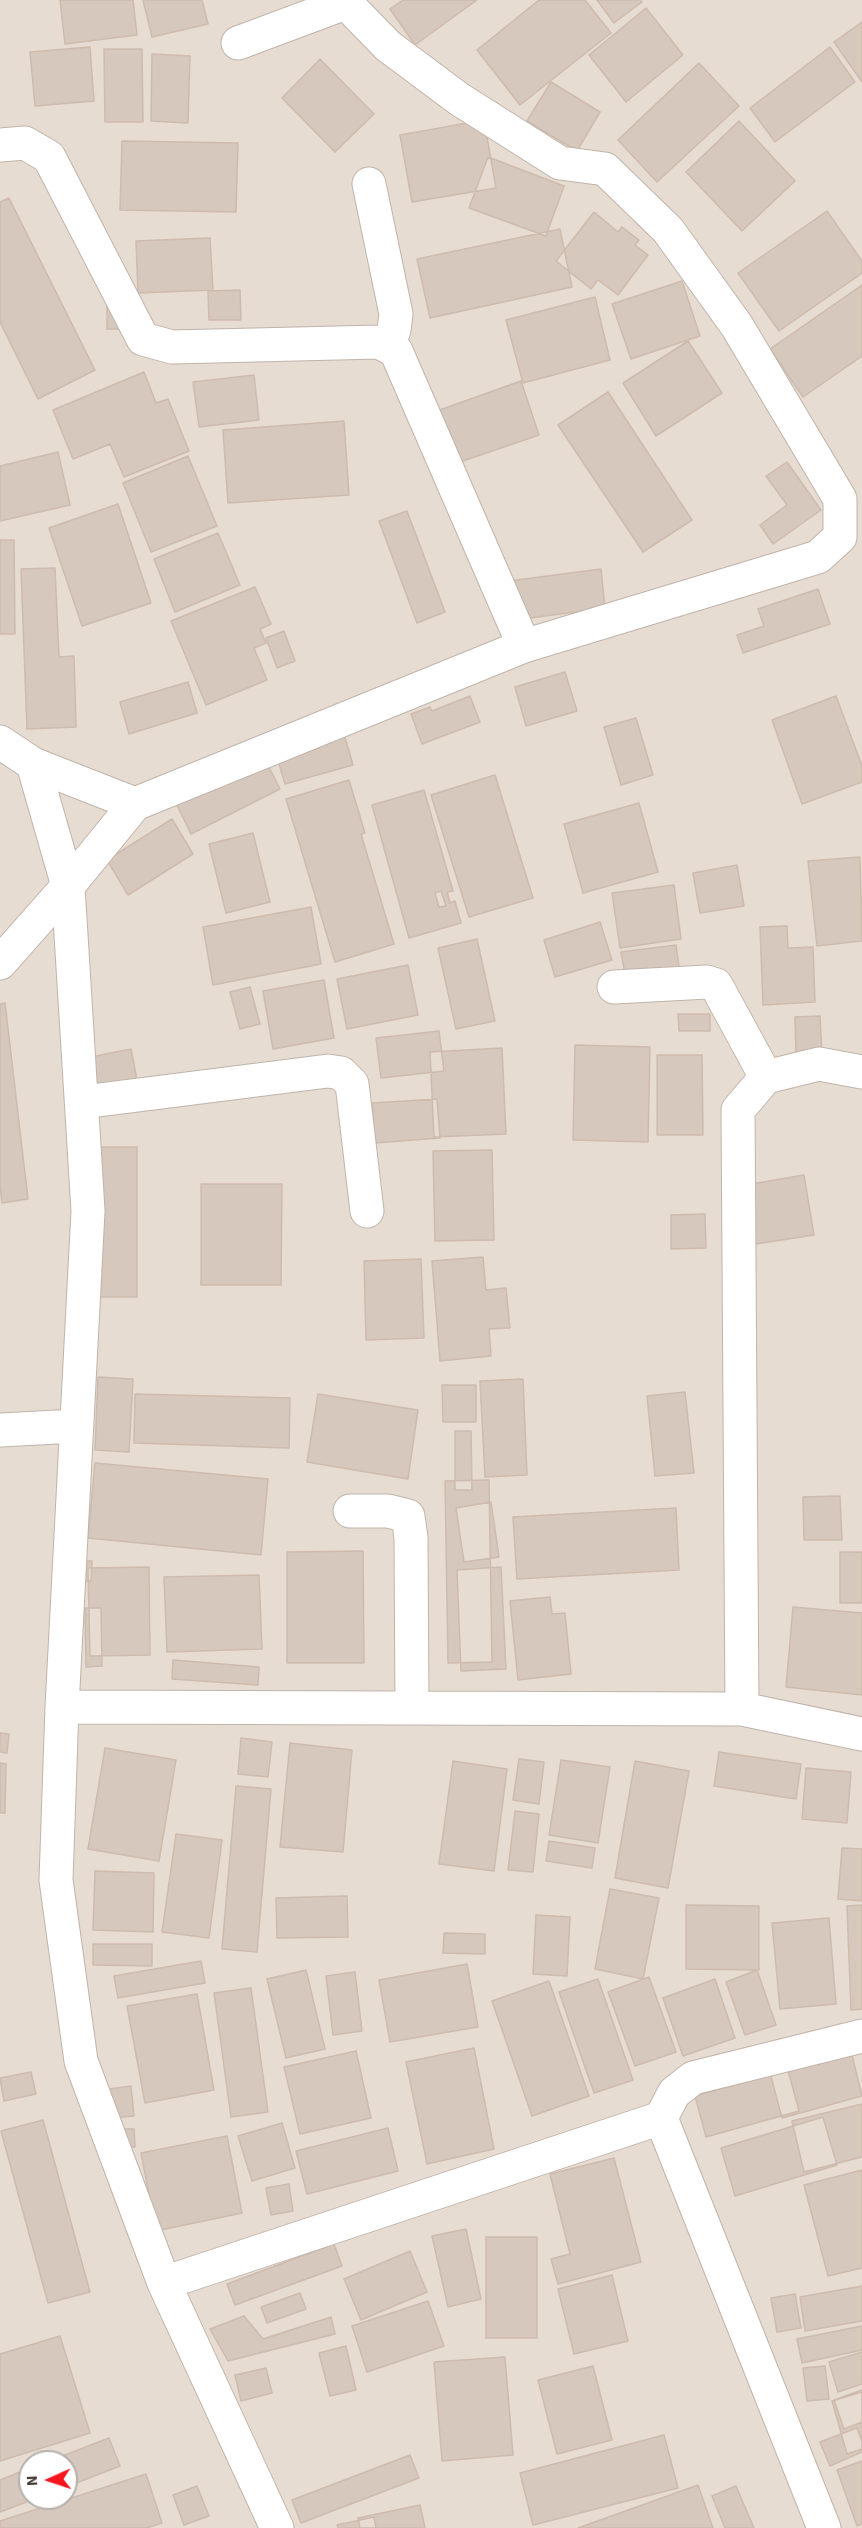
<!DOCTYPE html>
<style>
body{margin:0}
#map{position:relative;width:862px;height:2528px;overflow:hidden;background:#f2ebe4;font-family:"Source Sans 3",sans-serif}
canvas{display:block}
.north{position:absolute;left:18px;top:2450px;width:60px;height:60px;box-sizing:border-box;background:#fff;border:2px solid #b4b1ae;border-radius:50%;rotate:267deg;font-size:16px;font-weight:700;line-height:24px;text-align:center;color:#443b34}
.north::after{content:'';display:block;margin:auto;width:21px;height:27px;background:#f7161e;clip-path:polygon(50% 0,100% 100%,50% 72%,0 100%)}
</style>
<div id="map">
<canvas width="862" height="2528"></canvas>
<div class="north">N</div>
</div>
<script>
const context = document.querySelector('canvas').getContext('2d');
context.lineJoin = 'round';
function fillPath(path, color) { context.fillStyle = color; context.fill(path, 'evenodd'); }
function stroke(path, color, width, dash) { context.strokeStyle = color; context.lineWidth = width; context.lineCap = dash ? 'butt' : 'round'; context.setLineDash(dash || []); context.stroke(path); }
const residential = new Path2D(`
 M0 0H862V2528H0ZM30 2462H66V2498H30Z`);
const building = new Path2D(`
 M60 0H133L137 35 65 44Z
 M143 0H202L208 24 152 37Z
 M403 0H477L415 45 390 9Z
 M539 0H585L611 33 520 105 477 50Z
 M597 0H640L642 2 614 23Z
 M646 8 683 55 626 102 589 55Z
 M862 22V82L834 42Z
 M90 47 94 101 35 106 30 52Z
 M830 47 855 82 775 142 750 108Z
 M104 49H142L143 122H105Z
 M152 54 190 56 188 123 151 121Z
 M320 59 374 114 335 152 282 98Z
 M699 63 739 106 657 182 618 140Z
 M551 82 600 112 577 151 527 121Z
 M484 120 496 188 412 202 400 135Z
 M739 121 795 181 742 231 686 172Z
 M122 141 238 143 236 212 120 210Z
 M488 157 564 186 546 236 469 208Z
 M9 198 95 370 38 399 0 322V202Z
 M827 211 862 261V273L779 331 738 273Z
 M594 212 618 232 622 227 639 240 635 245 648 255 618 295 598 280 591 289 556 261Z
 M560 229 572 287 430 318 417 259Z
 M210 238 213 290 138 293 136 241Z
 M682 281 700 336 631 359 612 304Z
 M862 285V356L803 397 770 349Z
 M240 290 241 320H209L208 291Z
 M595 297 610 360 523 383 506 320Z
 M107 304 120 329H107Z
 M688 341 722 393 656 436 623 383Z
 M144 372 156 403 168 399 189 451 124 477 110 444 73 459 53 410Z
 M254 375 259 420 199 427 193 382Z
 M521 381 539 435 451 465 434 412Z
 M608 392 692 520 643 552 558 425Z
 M344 421 349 495 228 503 223 430Z
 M58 452 70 505 0 521V466Z
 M188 456 217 526 151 552 123 483Z
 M787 462 821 510 773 544 760 525 787 505 766 476Z
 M118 504 151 603 82 626 49 528Z
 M407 511 445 612 417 623 379 521Z
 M218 533 240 585 175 612 154 559Z
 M0 540H14L15 634H0Z
 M55 568 59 657 74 656 76 727 27 729 21 569Z
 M601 569 605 608 515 620 509 581Z
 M255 587 271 624 260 629 266 643 254 648 267 680 206 705 171 621Z
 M818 589 830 624 743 653 737 635 764 626 758 609Z
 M284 631 295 661 277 668 266 638Z
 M565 672 577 711 526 726 515 687Z
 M188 682 197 713 129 734 120 702Z
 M470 696 480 722 422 744 411 714 430 707 432 711Z
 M836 696 862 766V782L802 804 772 720Z
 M636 718 653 775 621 785 604 727Z
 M344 734 353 765 285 784 276 754Z
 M263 755 280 789 191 834 174 799Z
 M495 775 533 898 469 917 431 795Z
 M349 780 365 833 361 834 394 944 335 962 286 799Z
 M424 790 453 891 447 892 450 903 455 901 461 923 409 938 372 805ZM441 891 446 906 439 907 435 893Z
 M639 803 658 872 583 893 564 824Z
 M172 819 193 854 128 895 107 860Z
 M253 833 270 902 226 913 209 844Z
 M860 857 862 941 817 946 808 861Z
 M737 865 744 906 700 913 693 873Z
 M674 885 681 939 620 948 612 893Z
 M311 907 321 964 213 985 203 927Z
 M600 922 612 960 555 977 544 940Z
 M787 926 788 948 813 947 815 1002 763 1005 760 927Z
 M477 939 495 1021 456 1029 438 948Z
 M676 945 679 967 625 974 621 952Z
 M408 965 418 1015 347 1029 337 979Z
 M324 980 334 1038 273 1049 263 991Z
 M250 987 260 1024 240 1029 230 992Z
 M5 1003 28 1199 2 1203 0 1186V1004Z
 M678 1014H710V1031H679Z
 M820 1016 822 1054H796L795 1017Z
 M439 1031 444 1071 381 1078 376 1038Z
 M575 1045 650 1047 648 1142 573 1140Z
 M502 1048 506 1134 434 1137 430 1052Z
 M131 1049 138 1085 94 1093 86 1058Z
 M657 1055H702L703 1135H657Z
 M437 1099 440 1138 375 1143 372 1103Z
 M95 1147H137V1297H96Z
 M492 1150 494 1240 435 1241 433 1151Z
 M804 1175 814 1235 756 1244 746 1185Z
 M201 1184H282L281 1285H201Z
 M705 1214 706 1248 671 1249V1215Z
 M483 1257 486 1290 506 1288 510 1328 489 1329 491 1356 440 1361 432 1261Z
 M421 1259 424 1338 366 1340 364 1261Z
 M98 1377 133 1379 129 1452 95 1450Z
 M523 1379 527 1475 485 1477 480 1381Z
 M442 1385H476V1422H443Z
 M685 1392 694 1473 655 1476 647 1396Z
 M135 1394 290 1398 289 1448 134 1443Z
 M318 1394 418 1410 408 1479 307 1462Z
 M455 1431H471L472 1490H455Z
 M95 1463 268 1479 261 1555 88 1538Z
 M489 1480 492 1662 448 1663 445 1481Z
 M840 1496 842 1540H804L803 1497Z
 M491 1502 499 1557 464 1562 456 1508Z
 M676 1508 679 1570 517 1579 513 1517Z
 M363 1551 364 1663H287V1552Z
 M840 1552H862V1603H840Z
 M76 1561H92L91 1581H76Z
 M149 1567 150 1655 90 1656 88 1568Z
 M501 1567 506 1669 461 1671 457 1570Z
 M259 1575 262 1649 167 1652 164 1577Z
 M550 1597 552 1614 565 1613 571 1674 518 1680 510 1601Z
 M793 1607 862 1613V1695L786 1687Z
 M85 1608H101L102 1666 86 1667Z
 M173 1660 259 1667 258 1685 172 1679Z
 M0 1733 9 1734 7 1753 0 1752Z
 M241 1738 272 1742 268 1777 238 1774Z
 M290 1743 352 1750 343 1852 280 1847Z
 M105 1748 176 1760 159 1861 88 1849Z
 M719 1752 801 1764 796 1799 714 1786Z
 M519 1759 544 1762 539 1804 513 1800Z
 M561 1760 610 1767 598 1843 549 1835Z
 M453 1761 507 1769 494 1871 439 1864Z
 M635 1761 689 1771 668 1888 615 1878Z
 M0 1763 6 1764 5 1813H0Z
 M806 1768 851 1772 847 1823 802 1819Z
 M236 1786 271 1789 257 1952 222 1949Z
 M515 1811 539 1814 533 1872 508 1870Z
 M176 1834 222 1840 209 1938 162 1932Z
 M549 1841 595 1848 592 1868 546 1861Z
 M842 1848 862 1849V1901L838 1899Z
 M95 1871 154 1873 153 1932 93 1930Z
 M610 1889 659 1898 643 1979 595 1969Z
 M347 1896 348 1937 277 1938 276 1898Z
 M686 1905 759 1906V1970L686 1969Z
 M862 1905V2009L851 2010 847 1906Z
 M536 1915 570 1917 567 1976 533 1974Z
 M829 1918 836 2004 780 2009 772 1923Z
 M444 1933 485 1934V1954L443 1953Z
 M93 1944H152V1966L93 1965Z
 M201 1961 205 1983 118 1998 114 1976Z
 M467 1964 478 2027 390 2042 379 1980Z
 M306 1970 325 2049 286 2058 267 1979Z
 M757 1970 776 2025 745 2035 726 1982Z
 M355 1972 362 2031 333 2035 326 1976Z
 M649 1977 676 2052 635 2066 608 1992Z
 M598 1979 633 2080 594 2093 559 1992Z
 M715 1979 735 2038 683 2056 663 1998Z
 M549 1981 589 2096 532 2116 492 2001Z
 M251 1988 268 2112 231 2117 214 1993Z
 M197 1994 214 2090 145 2103 127 2006Z
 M850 2047 862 2096 782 2118 769 2069Z
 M474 2048 494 2149 427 2164 406 2062Z
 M356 2051 371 2118 300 2134 284 2067Z
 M788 2070 799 2111 706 2137 695 2096Z
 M31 2072 36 2094 4 2101 0 2078Z
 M131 2086 134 2116 112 2118 109 2089Z
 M862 2104V2157L804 2172 792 2121Z
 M823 2117 837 2165 735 2196 721 2148Z
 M43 2120 90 2292 48 2303 1 2131Z
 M282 2123 295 2168 252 2181 238 2136Z
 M388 2128 398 2171 307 2194 296 2151Z
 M118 2129H134L135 2147 118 2146Z
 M227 2136 242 2213 156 2231 141 2153Z
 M614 2158 641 2262 558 2284 551 2259 570 2254 550 2174Z
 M862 2170V2268L828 2276 804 2185Z
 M289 2184 293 2211 271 2215 266 2188Z
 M466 2229 481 2299 448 2307 432 2236Z
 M486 2237H537V2338H486Z
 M334 2244 342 2266 235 2305 227 2284Z
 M410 2251 427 2292 361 2320 344 2279Z
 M612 2275 628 2341 574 2354 558 2289Z
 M862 2286V2321L805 2331 800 2297Z
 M300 2293 306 2309 267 2323 261 2307Z
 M795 2294 801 2328 777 2332 771 2298Z
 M428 2301 444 2346 367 2372 352 2326Z
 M244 2316 263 2339 331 2317 335 2334 228 2361 210 2329Z
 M862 2326V2350L802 2363 797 2339Z
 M60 2336 90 2433 0 2461V2354Z
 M346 2346 356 2390 330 2396 319 2353Z
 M862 2352V2384L838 2392 829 2362Z
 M505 2357 513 2455 442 2461 434 2362Z
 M593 2366 612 2440 557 2454 538 2380Z
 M825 2366 829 2399 807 2401 803 2368Z
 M266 2368 272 2393 241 2401 235 2375Z
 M862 2390V2422L844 2429 834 2400Z
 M862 2392V2449L847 2454 832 2401Z
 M857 2428 862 2441V2452L830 2466 820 2442Z
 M664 2435 678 2488 533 2525 520 2473Z
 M109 2438 120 2466 66 2487V2462H47Z
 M410 2455 419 2478 301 2523 292 2500Z
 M862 2461V2524L857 2526 837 2470Z
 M30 2468V2498H37L0 2512V2480Z
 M146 2474 162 2523 147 2528H0V2521Z
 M698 2485 713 2528H578Z
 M197 2486 209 2516 184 2525 173 2495Z
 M736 2486 754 2528H725L712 2496Z
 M420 2505 425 2528H360L358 2518Z
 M374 2517 376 2528H338L337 2525Z`);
const minor = new Path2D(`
 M238 43 345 3
 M0 145 25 143 49 157 143 339 172 347 379 342 396 351 524 646
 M369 184 396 314 394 330 388 345
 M0 742 33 764 135 804
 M0 963 68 886 33 764
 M614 987 707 982 716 985 766 1077
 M83 1102 328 1071 341 1073 352 1084 367 1211
 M0 1430 76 1426
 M350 1511H388L408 1516 411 1538 412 1708
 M62 1707 742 1709 862 1734
 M742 1709 738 1110 766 1077 819 1064 862 1072
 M661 2118 824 2528
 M164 2283 661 2118 674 2093 693 2078 862 2036
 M277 2528 164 2283 81 2061 56 1880 62 1707 88 1211 68 886 135 804 524 646 818 557 840 537V499L737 326 668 230 605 169 560 163 459 99 388 46 343 0`);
fillPath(residential, '#e6dcd2');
fillPath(building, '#d6c8bd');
stroke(building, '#cebbad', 1.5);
stroke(minor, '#c0b4aa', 35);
stroke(minor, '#fff', 33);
</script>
